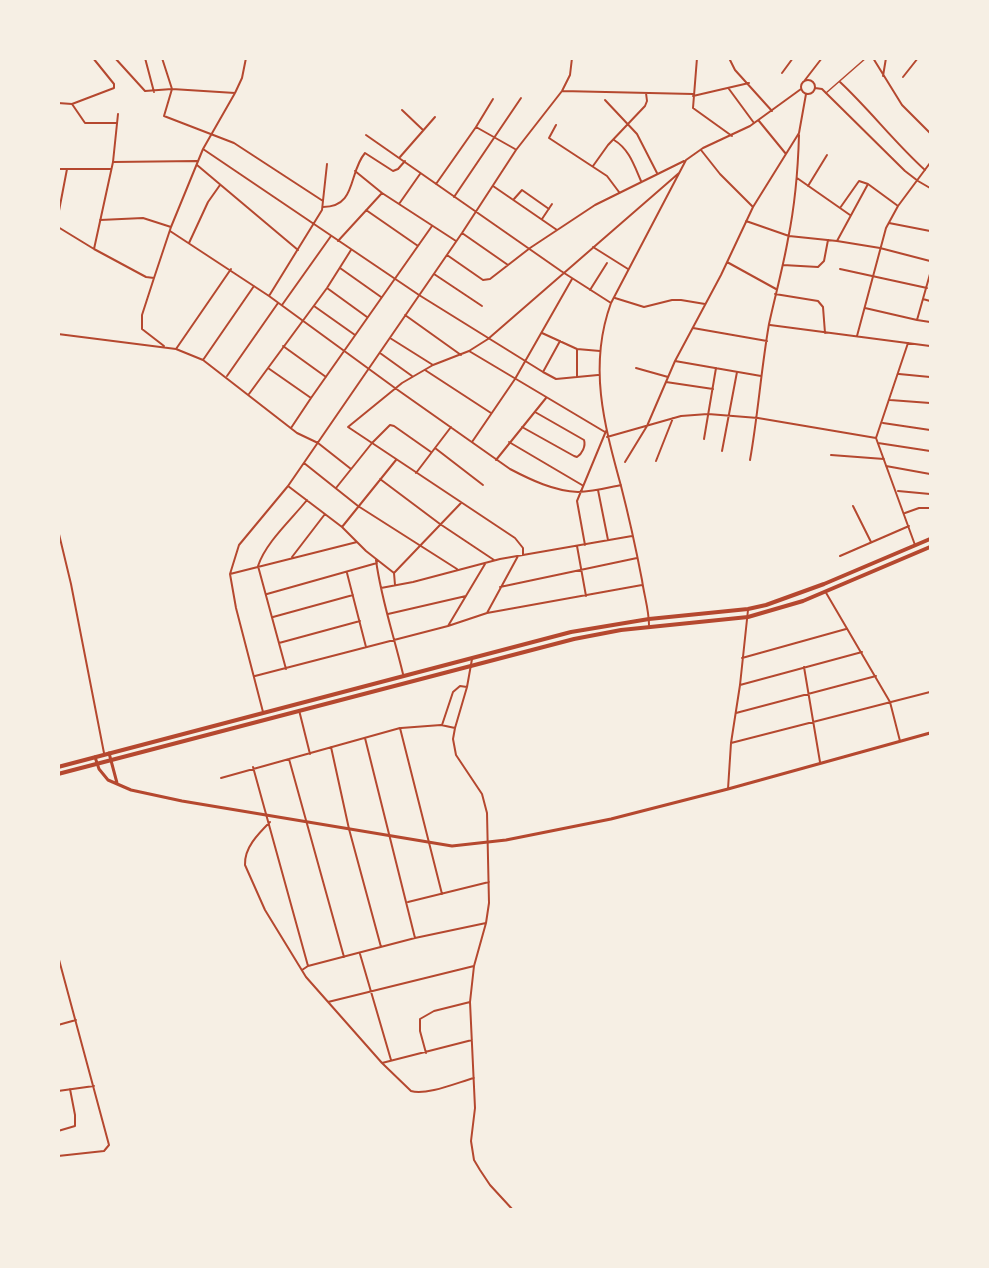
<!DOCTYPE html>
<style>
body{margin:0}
#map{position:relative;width:989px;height:1268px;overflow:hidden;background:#f6efe4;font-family:"Exo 2",sans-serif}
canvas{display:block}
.frame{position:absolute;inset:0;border:60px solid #f6efe4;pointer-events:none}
</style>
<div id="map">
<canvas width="989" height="1268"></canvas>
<div class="frame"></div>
</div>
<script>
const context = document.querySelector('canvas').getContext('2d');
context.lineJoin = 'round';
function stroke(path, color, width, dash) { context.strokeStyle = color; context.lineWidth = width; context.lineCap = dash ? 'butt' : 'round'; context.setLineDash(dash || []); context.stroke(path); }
const pedestrian = new Path2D(`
 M769 59V58
 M826 93 866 58`);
const minor = new Path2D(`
 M115 58 145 91 172 89 235 93
 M145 58 154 92
 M162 58 172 89 164 116 234 143 323 201
 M697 58 693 108 732 136
 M729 58 735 70 772 111
 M873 58 902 105 930 133
 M782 73 793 58
 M883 76 886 58
 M903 77 918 58
 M801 87a7 7 0 1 1 14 0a7 7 0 1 1-14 0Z
 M805 80 822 58
 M840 82C870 110 895 143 925 170
 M815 88 822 89 826 93 905 171 918 181 930 188
 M729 89 754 123
 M562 91 693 94
 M693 96 749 83
 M605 100 637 134 657 173
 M58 103 72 104 114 88V84L93 58
 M72 104 85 123H117
 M402 110 423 130
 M759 121 786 154
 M556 125 549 138 607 176 619 192
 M476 127 515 149
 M366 135 561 271 611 303
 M614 140C629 149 634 165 641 181
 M203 149 419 295 543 372 556 379 598 375
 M701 150 720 174 753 207
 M400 157 435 117
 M113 162 197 161
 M197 165 298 250
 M593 166 608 145 645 106 647 101 646 93
 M58 169H111
 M355 171 382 193 456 241
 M797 178 840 208 859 181 868 184
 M436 184 476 127 493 99
 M493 186 557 230
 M808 186 827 155
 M454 197 521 98
 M514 199 522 190 549 209
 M399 204 420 174
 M323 207C357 207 348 173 365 153L393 171 398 169 405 161
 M840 208 850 215
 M366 210 418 246
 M58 216 67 169
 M542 219 552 204
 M100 220 143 218 171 227
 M746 221 789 236 837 241 868 184 898 206
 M889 223 930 231
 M58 227 94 249 146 277 154 278 171 227 203 149 235 93 242 78 246 58
 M170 231 269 296 395 388 510 469C531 480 554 491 578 492 592 492 607 488 621 485
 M462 233 508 265
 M338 241 382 193
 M837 241 880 248 930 261
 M189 243 208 202 220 185
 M593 247 628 269
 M94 249 113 162 118 114
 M351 250 327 288 268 368 311 398 432 226
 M447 255 483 280 490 279 530 248 595 205 684 161
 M727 262 776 289
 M783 265 818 267 824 261 828 240
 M340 268 381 297
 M840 269 927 288
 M434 274 482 306
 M930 274 917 320 930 322
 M154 278 142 315V329L164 346
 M327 288 367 317
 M590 290 607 263
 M775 294 818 301 823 307 825 333
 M269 296 322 210 327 164
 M615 298 644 307 672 300H681L705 304
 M923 299 930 301
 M282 305 331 236
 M314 306 355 335
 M865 308 917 320
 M405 315 461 355
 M770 325 930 346
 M693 328 767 341
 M542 333 577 349 600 351
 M58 334 176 349 203 360 297 433 318 443 351 469
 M857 336 886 228 898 206 930 163
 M390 338 433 365
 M908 343 876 438 915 545
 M283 346 326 377
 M176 349 231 269
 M577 349V376
 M469 351 605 432
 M380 353 412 376
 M203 360 254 286
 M675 361 761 376
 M636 368 668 377
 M425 370 491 413
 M543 372 560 341
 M899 374 930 377
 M227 376 278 303
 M666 382 713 389
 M249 394 268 368
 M890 400 930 403
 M883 423 930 430
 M522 427 574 456 577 457C582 454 586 446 584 440L535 412
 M291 428 311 398
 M607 437 681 416 708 414 758 418 876 438
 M704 439 716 368
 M472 442 515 379 572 279
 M509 442 582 485
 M878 443 930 451
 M435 448 451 427
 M722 451 737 372
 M831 455 884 459
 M496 460 546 398
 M750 460C758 415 761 370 769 324 775 296 783 268 788 239 795 205 798 170 799 135
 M656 461 673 418
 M625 462 647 426 675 361 721 275 753 207 799 133 806 94
 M304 463 358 506 457 569
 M886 466 930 474
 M416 473 435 448 483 485
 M380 479 440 524 494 560
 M288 486 342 527 366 551 394 573
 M336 488 372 443 390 425 394 426 431 452
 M598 490 608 540
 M898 491 930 494
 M853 506 871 542
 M905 513 919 508H930
 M342 527 396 460
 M58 530 71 584 104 753
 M585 545 577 501 606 431
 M577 546 586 596
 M523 555V548L515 538 348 427 402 383 433 365 469 351 488 339 679 173
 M840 556 909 526
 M292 557 325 514
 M376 560C381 599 394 636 403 674
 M347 573 366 647
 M230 574 357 542
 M395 585 394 573 461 503
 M500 587 637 558
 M381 588 413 582 500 559 632 536
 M825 591 890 702 900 741
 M267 594 377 563
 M487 613 518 556
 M388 614 466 596
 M273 617 353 595
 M649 625C649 610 644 595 642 580 636 549 629 517 621 486 604 424 588 366 611 303L686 160 703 148 750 126 801 89
 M448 626 485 564
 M279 643 360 621
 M742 658 846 629
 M472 659 467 687 455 728 453 739 456 755 482 794 487 813 489 903 486 923 474 966 470 1002 475 1108 471 1141 474 1160 480 1170 490 1185 513 1210
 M804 667 820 762
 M286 669 258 566C266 542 291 520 307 500
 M255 676 448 626 487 613 642 585
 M740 685 862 652
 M299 710 310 754
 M263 712 236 608 230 574 239 545 288 486 462 233 516 150 562 91 570 75 572 58
 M736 713 876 676
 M442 725 453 692 460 686 467 687
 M401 728 441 725 455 728
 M365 738 415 938
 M731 743 930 692
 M331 747 349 829 381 947
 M289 759 344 957
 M253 767 308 966
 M221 778 400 728 442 894
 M728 789 731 743 740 685 748 610
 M270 822C258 834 244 848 245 865L265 910 306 977 382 1063 411 1091C426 1096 459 1082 474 1078
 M408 902 489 882
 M360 954 391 1060
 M58 956 109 1145 104 1151 58 1156
 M302 970 308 966 415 938 486 923
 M328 1002 474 966
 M58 1025 76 1020
 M426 1053 420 1031V1019L434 1011 470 1002
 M382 1063 472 1040
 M58 1091 94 1086
 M58 1131 75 1126V1115L70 1089`);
const tertiary = new Path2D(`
 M109 753 117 783
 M95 757 99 769 108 780 131 790 182 801 452 846 506 840 611 819 728 789 930 733`);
const primary = new Path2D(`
 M58 767 571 632 649 619 748 609 766 605 824 584 930 539
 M58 774 574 639 621 630 748 617 803 601 930 547`);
stroke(pedestrian, '#b5482f', 1.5);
stroke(minor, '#b5482f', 2);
stroke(tertiary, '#b5482f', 3);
stroke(primary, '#b5482f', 4);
</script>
